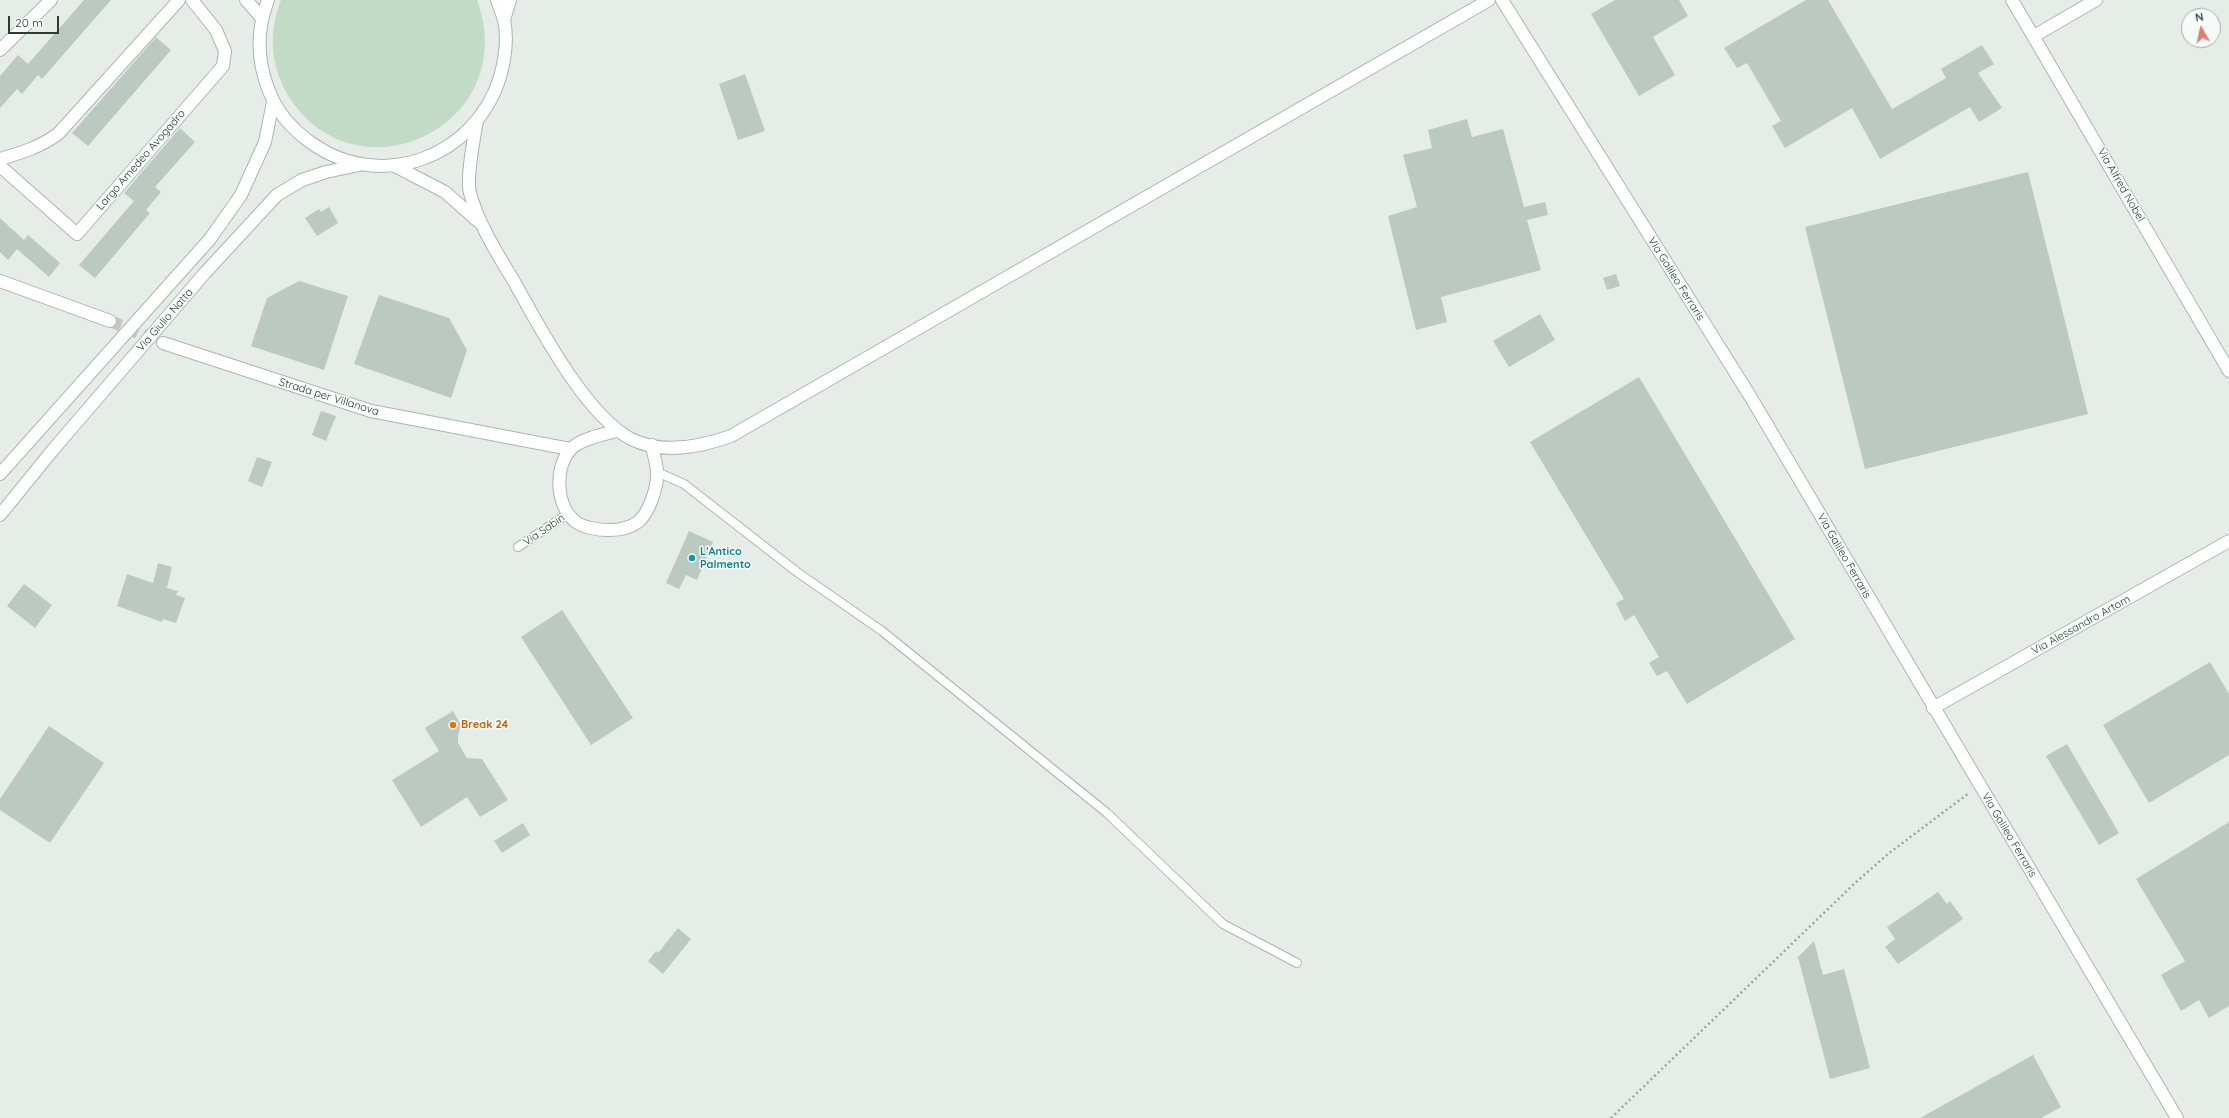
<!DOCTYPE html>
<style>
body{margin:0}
#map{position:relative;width:2229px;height:1118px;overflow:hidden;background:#e6ede9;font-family:Quicksand,sans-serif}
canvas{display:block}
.north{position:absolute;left:2181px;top:8px;width:40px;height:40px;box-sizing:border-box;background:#f6faf8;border:1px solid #a3aeaa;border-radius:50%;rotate:351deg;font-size:11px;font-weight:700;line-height:16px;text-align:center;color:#273d35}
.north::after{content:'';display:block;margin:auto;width:14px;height:18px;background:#e17e70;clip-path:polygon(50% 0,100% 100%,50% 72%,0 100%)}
.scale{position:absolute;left:8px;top:16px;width:51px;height:18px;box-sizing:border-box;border:2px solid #273d35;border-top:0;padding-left:5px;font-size:12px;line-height:14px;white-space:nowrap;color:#273d35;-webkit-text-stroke:3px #f6faf8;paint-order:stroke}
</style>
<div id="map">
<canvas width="2229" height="1118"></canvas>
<div class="north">N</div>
<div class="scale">20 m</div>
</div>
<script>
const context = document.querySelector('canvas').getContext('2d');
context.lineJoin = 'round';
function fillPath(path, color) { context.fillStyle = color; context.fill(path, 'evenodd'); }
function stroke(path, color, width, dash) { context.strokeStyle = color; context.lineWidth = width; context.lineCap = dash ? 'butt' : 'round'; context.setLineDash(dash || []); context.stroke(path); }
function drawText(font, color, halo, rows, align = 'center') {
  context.font = font + ' Quicksand,sans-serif'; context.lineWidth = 3; context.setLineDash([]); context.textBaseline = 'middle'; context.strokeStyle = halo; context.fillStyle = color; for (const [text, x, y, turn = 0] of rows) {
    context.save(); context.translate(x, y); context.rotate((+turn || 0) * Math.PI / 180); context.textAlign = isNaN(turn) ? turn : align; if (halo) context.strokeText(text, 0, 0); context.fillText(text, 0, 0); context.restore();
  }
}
const green = new Path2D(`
 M281 0H477C524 128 349 207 285 90 270 62 269 30 281 0Z`);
const building = new Path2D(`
 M84 0H111L42 79 38 75 22 94 17 89 0 108V76L18 55 28 64Z
 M1615 0H1679L1688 16 1653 37 1675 75 1639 96 1591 14Z
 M1806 0H1828L1892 109 1946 78 1941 69 1982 45 1994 64 1978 73 2002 108 1979 122 1970 107 1880 159 1852 108 1785 148 1772 126 1781 121 1747 63 1737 68 1724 48Z
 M156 37 171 50 88 146 72 133Z
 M745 74 765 131 738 140 719 84Z
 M1467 119 1472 137 1503 129 1524 207 1545 202 1548 215 1527 220 1541 270 1441 297 1447 322 1416 330 1388 216 1417 207 1403 155 1432 148 1428 130Z
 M180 128 195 142 155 187 161 192 146 210 150 213 95 278 79 265 134 201 124 193Z
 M2028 172 2088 414 1865 469 1805 227Z
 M329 207 338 223 317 236 305 218 319 209 321 212Z
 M0 218 24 240 28 235 60 263 49 277 17 249 8 260 0 252Z
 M1616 274 1620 286 1607 290 1603 278Z
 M299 281 348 296 324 370 251 346 267 298Z
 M379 295 449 318 467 350 451 398 354 364Z
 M1540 314 1555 340 1509 367 1493 341Z
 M1639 377 1795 639 1687 704 1667 671 1657 676 1649 663 1659 657 1634 615 1625 621 1616 603 1624 599 1530 442Z
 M321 411 336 416 326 441 312 435Z
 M257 457 272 462 262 487 248 481Z
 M689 531 713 542 697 580 686 575 679 589 666 583Z
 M158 563 172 567 167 588 178 591 176 595 185 598 176 623 163 619 162 622 117 606 127 574 153 583Z
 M24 584 52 605 35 628 7 606Z
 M562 610 633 718 591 745 521 637Z
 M2210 662 2229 694V755L2149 803 2103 725Z
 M453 711 461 725 458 735V743L467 758 482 759 508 800 480 817 467 797 421 827 392 780 439 751 425 728Z
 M49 726 104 763 50 843 0 810V799Z
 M2067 744 2119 833 2099 845 2046 756Z
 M2229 822V1006L2209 1018 2199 1000 2181 1011 2161 975 2185 961 2136 879Z
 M523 823 530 835 502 853 494 841Z
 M1938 892 1947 904 1950 901 1963 919 1898 964 1885 947 1895 939 1887 927Z
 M678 928 691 939 663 974 648 961 656 951 658 953Z
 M1814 941 1823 975 1844 969 1870 1068 1830 1079 1798 957Z
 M2033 1055 2061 1107 2041 1118H1920Z`);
const minorTunnel = new Path2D(`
 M110 321 163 343`);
const path = new Path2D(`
 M1611 1118 1854 884 1888 854 1969 793`);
const service = new Path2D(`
 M657 472 684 484 797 572 882 631 1107 813 1223 924 1297 963
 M518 547 569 513`);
const minor = new Path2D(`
 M2012 0 2229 371
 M2034 36 2096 0
 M0 50 51 0
 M477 121C474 138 466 178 470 193 479 226 499 256 516 285 541 330 586 415 631 439 663 455 700 447 731 436L1489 0
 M0 159C21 153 40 147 58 134L179 0
 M393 165 445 192 479 222
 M0 166 77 234 223 66 225 51 216 30 192 0
 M0 281 110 321
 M163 343 371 411 570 449
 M617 431C604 434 579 439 570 450 554 469 556 507 576 522 584 528 600 530 609 530 618 530 630 528 638 522 649 513 658 487 657 472 657 464 653 454 652 445
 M1933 708 2229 541`);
const tertiary = new Path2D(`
 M246 0 261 17
 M1502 0 1750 396 2177 1118`);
const secondary = new Path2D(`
 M268 0C256 31 257 61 269 91 277 112 292 129 310 142 380 193 475 158 500 77 505 59 508 38 504 20 502 13 499 6 497 0
 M504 20 510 0
 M0 474 210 239 241 195 265 142 273 102
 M0 515 52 451 204 274 277 195 302 180 326 172 359 165`);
const markers = [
 [692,558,4,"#0f9aa8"],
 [453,725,4,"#e8710a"]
];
const streetNames = [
 ["Largo Amedeo Avogadro",141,160,-49],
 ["Via Alfred Nobel",2121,185,60],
 ["Via Galileo Ferraris",1676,279,58],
 ["Via Giulio Natta",165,320,-49],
 ["Strada per Villanova",329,397,17],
 ["Via Sabin",544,530,-34],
 ["Via Galileo Ferraris",1844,556,60],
 ["Via Alessandro Artom",2081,625,-29],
 ["Via Galileo Ferraris",2009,835,59]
];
const cultureNames = [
 ["L'Antico",700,552],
 ["Palmento",700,565]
];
const foodNames = [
 ["Break 24",461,725]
];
fillPath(green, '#c2dbc6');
fillPath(building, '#bcc8c2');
stroke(minorTunnel, '#c0cac5', 12, [12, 6]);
stroke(service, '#a9b5af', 10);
stroke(minor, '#a9b5af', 14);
stroke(tertiary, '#a9b5af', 14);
stroke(secondary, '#a6b7af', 14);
stroke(path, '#8bad9e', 2.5, [2, 3]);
stroke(service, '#fff', 8);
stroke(minor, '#fff', 12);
stroke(tertiary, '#fff', 12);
stroke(secondary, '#fff', 12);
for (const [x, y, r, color] of markers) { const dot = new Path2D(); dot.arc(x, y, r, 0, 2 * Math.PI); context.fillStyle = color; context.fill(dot); stroke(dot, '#f6faf8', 1.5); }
drawText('11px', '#273d35', '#f6faf8', streetNames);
drawText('bold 11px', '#0d838f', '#f6faf8', cultureNames, 'left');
drawText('bold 11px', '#c56008', '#f6faf8', foodNames, 'left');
</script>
